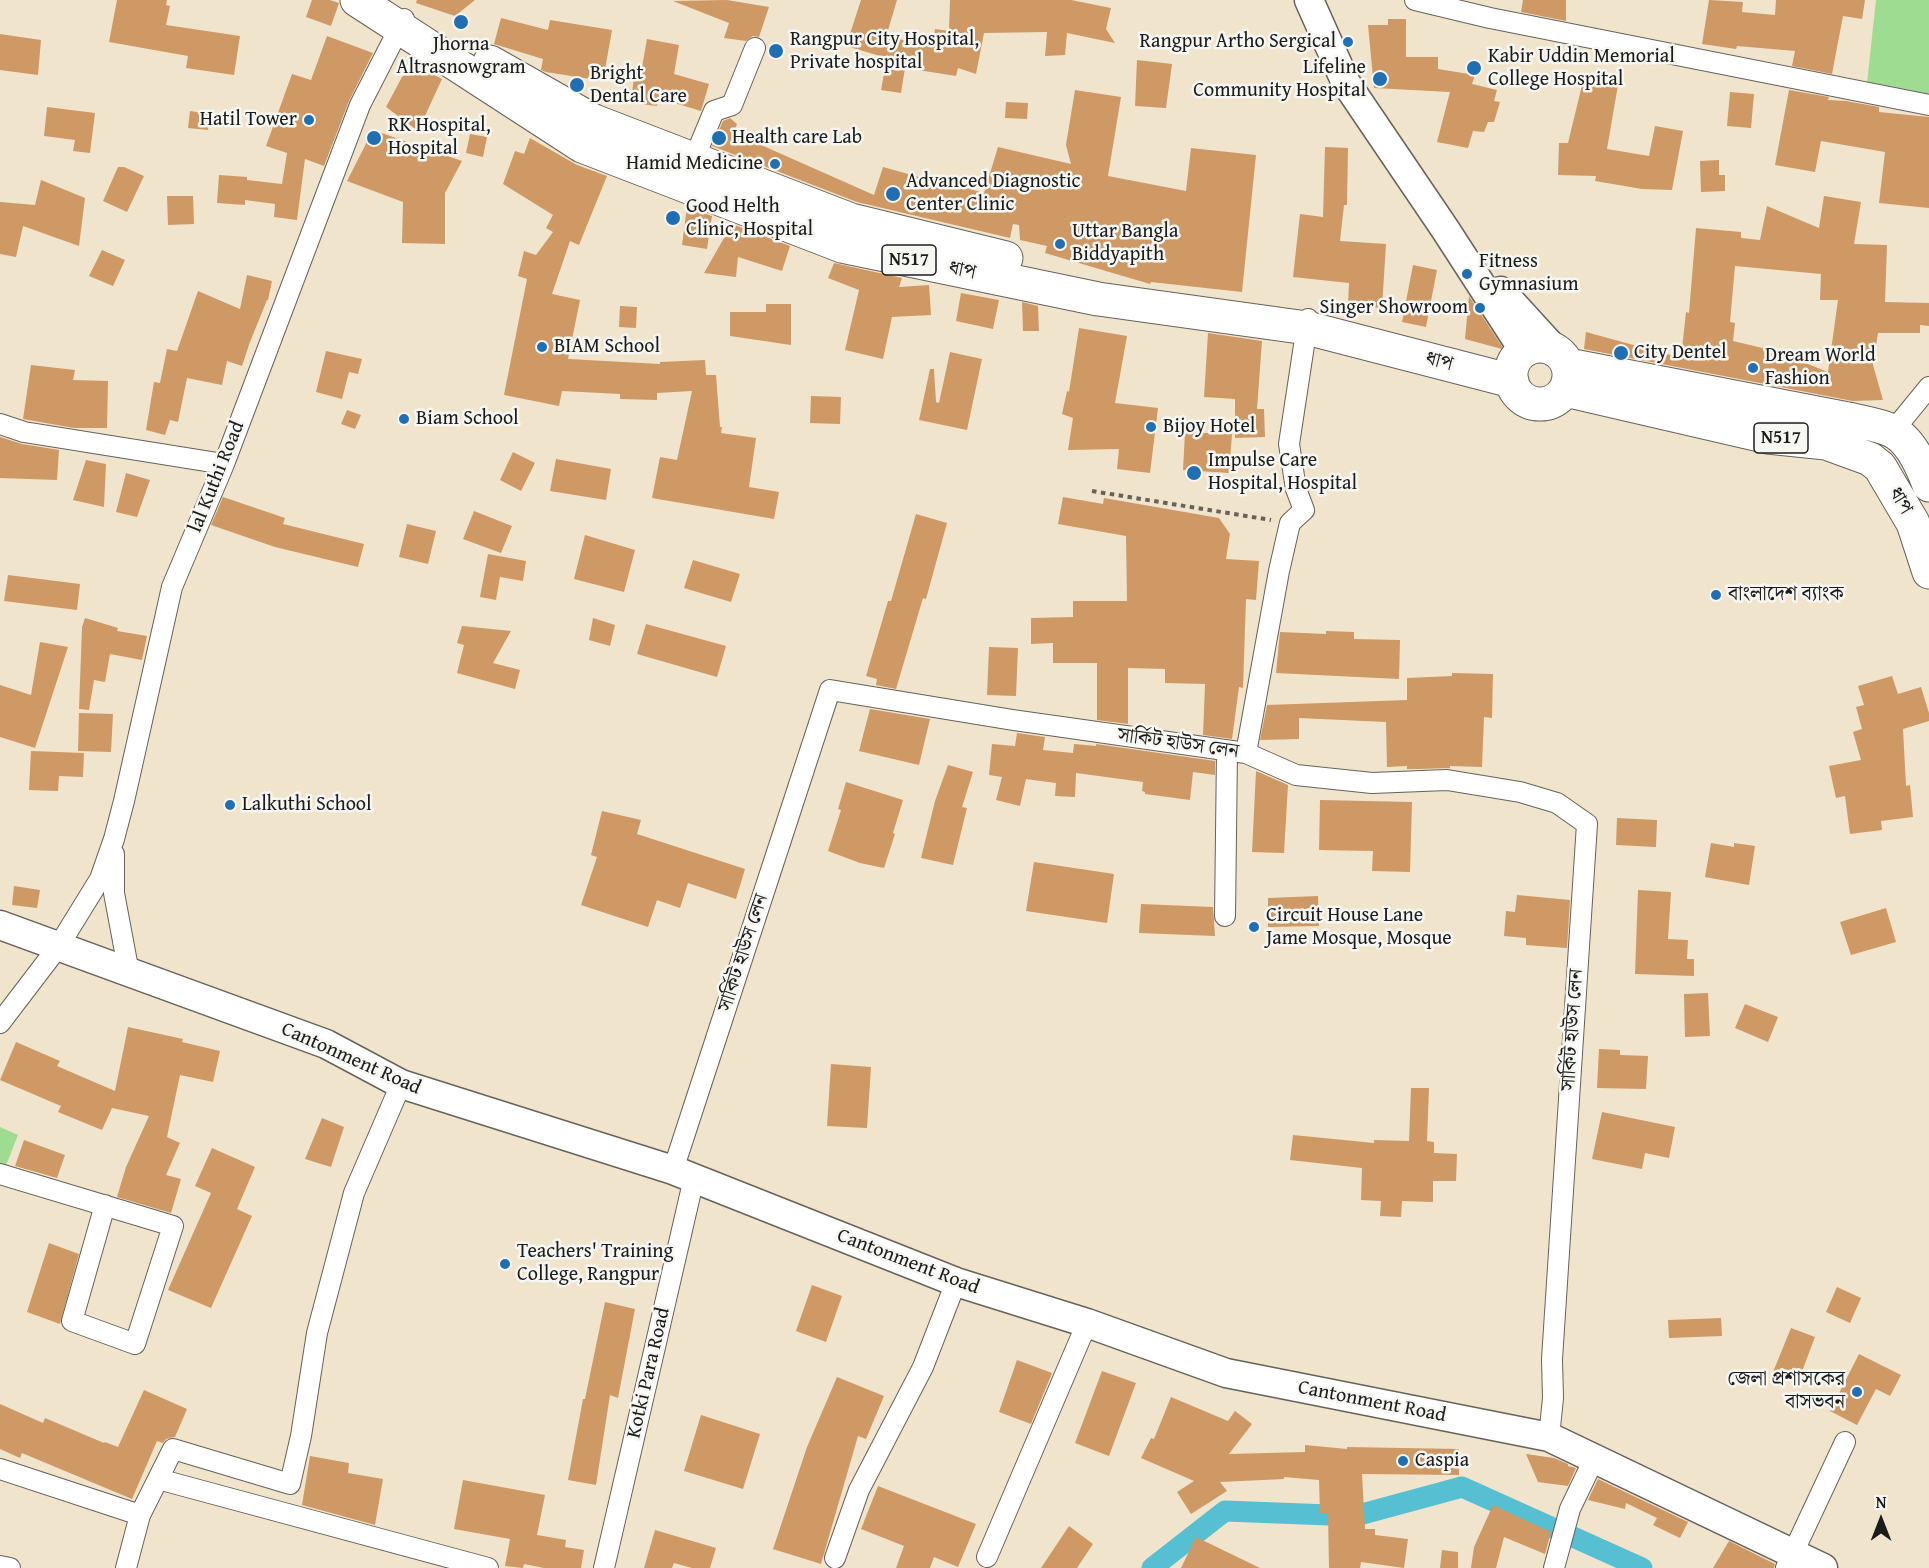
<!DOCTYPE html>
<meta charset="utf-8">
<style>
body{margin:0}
#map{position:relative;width:1929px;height:1568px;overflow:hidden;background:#f1e4cc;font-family:"Gentium Book Plus",serif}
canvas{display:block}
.north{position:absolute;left:1851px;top:1490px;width:60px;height:60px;-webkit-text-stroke:4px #f6f6f2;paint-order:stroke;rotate:0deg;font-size:16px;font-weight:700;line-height:24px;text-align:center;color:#1c1c1c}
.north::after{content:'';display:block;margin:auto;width:21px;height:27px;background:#1c1c1c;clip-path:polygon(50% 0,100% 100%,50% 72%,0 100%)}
</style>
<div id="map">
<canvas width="1929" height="1568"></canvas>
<div class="north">N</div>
</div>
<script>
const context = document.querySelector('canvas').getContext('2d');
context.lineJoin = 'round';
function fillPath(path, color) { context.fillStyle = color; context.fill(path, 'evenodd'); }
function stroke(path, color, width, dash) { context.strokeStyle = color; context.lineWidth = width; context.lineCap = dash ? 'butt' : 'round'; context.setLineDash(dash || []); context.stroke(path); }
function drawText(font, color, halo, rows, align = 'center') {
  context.font = font + ' "Gentium Book Plus","Noto Serif Bengali",serif'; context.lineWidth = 5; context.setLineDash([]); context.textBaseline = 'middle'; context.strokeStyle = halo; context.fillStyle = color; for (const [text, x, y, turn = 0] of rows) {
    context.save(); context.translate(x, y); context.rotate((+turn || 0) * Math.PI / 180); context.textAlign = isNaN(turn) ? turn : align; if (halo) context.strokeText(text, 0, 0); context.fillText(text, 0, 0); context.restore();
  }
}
const green = new Path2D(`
 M1876 0H1929V96L1867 83Z
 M0 1127 18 1135 5 1168 0 1166Z`);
const canal = new Path2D(`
 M1152 1568 1225 1511 1355 1516 1462 1487 1642 1568`);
const building = new Path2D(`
 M117 0H167L166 5 170 6 166 25 240 36 234 75 186 68 188 56 109 42Z
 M312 0H330L339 3 331 26 306 17Z
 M417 0H475L455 16 416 3Z
 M727 0 769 7 759 37 753 36 746 41 724 38 729 23 673 1Z
 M861 0H897L886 37 933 45 935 29 949 31 950 0H1071L1111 8 1106 29 1115 43 1067 33 1065 55 1045 56 1047 32 984 33 976 74 958 68 956 76 905 68 901 93 881 90 887 58 846 46Z
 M1523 0H1566V21L1521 12Z
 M1709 0 1743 2 1742 12 1775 15 1776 0H1865L1862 19 1843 16 1832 74 1792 66 1795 51 1737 46 1736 49 1702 44Z
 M501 18 548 30 550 20 612 30 603 81 546 72 541 70 543 59 494 44Z
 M1388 19H1406V57H1438V69L1475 75 1472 84 1497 90 1494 101 1500 102 1494 122H1488L1484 132 1473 131 1468 148 1437 142 1450 92 1374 88 1368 25H1388Z
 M0 34 41 40 38 75 0 70Z
 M327 36 373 53 349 101 324 166 305 159 297 220 274 217 275 204 245 200V205L217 203 219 175 247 177V180L282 184 287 153 266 146 292 74 311 80Z
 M647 39 679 45 674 74 709 84 701 111 658 98 657 106 631 103 635 67H642Z
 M1137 60 1172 64 1166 108 1135 106Z
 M416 65 442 79 418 131 386 107 402 77Z
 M1583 81 1618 85 1607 149 1649 156 1655 126 1683 131 1672 190 1642 189 1595 181 1596 176 1558 175 1559 143H1568Z
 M1075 90 1121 97 1108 176 1186 191 1191 148 1256 155 1242 292 1151 282 1150 284 1045 253 1047 246 1020 240 1019 225 1013 224 1010 238 857 202 712 146 723 121 730 118 737 124 734 133 874 195 883 167 919 177 915 187 948 185 949 183 984 193 998 147 1071 164 1066 145Z
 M1789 90 1829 97 1828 100 1846 101 1879 107V112L1929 117V208L1879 203 1885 152 1821 141 1815 172 1775 165Z
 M1730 92 1754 94 1751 128 1727 126Z
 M1006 102 1028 103 1027 119 1005 118Z
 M47 107 95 113 90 153 73 151 75 140 44 136Z
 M190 111 210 114 208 130 188 128Z
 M373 130 462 161 445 193V244L402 243 403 202 347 181Z
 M470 134 487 137 483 157 466 153Z
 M530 138 577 165 607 176 579 245 570 241 552 294 580 300 568 359 660 364V362L705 360 706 375H716L720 427H722L721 433 756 438 749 487 779 492 774 519 652 498 660 457 677 460 692 391 657 393V400L620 399V394L562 391 559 406 504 395 527 279 518 276 524 251 536 255 553 232 546 228 553 215 503 184 515 151 524 154Z
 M1325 147 1348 148 1347 205H1344L1340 241 1386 244 1382 308 1348 306 1349 283 1293 277 1300 214 1323 217Z
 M1719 160V175H1725V191L1701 192 1700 161Z
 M118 167H124L144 176 127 212 103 201Z
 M41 180 85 198 79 246 23 226 16 257 0 254V202L35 205Z
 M167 196H193L194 224 168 225Z
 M1824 196 1861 202 1854 244 1887 245 1885 302 1929 303V326L1920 325V333H1878L1873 365 1883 400 1853 401 1584 349 1586 332 1681 358 1686 312 1689 313 1696 228 1741 232V238L1760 240 1767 206 1819 228ZM1735 266 1821 274 1820 300H1838L1828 372 1775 351 1733 341 1735 323 1730 322Z
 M687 207 712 216 707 249 682 245Z
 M732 224 790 246 782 271 738 257 736 277 704 273Z
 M102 250 125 260 113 286 89 276Z
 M834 263 902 278 899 287 929 285 931 315 892 317 883 359 845 350 859 290 828 278Z
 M1413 265 1437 270 1426 327 1402 322Z
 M247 275 272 281 268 300H267L250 342 242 366 227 361 222 385 187 378 178 422 170 420 165 435 146 430 154 382 160 383 167 349 177 351 198 291 240 309Z
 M961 293 999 300 993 329 956 321Z
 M1469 296 1503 348 1502 349 1465 339Z
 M1022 302 1038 306 1039 331H1023Z
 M766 304H791V345L730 336V312H766Z
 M620 306 637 307 636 328 619 327Z
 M1079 328 1127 336 1115 403 1158 408 1150 473 1117 469 1119 449 1068 450 1073 418 1062 414 1067 391 1069 392Z
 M1208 333 1262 341 1257 409H1264L1265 437 1235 438V399L1204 397Z
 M326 351 362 359 358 374 349 372 342 399 316 392Z
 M950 352 982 359 967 430 919 420 930 369H934L936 402 939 403Z
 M31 365 75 370 73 380 108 381 107 428H74L23 419Z
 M811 396 841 397 840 424 810 423Z
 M347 410 361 415 355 429 341 424Z
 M1185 432 1232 434 1229 473 1183 470Z
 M0 437 22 444 59 450 57 480 0 478Z
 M513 452 535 463 521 491 500 480Z
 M556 459 611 469 606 500 550 491Z
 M86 460 106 464 104 507 73 500Z
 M126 473 150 480 137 517 116 512Z
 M223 497 285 518 283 524 364 544 358 567 275 547 211 525Z
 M1063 497 1103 504 1104 498 1219 518 1230 534 1226 559 1259 561 1256 600 1246 599 1243 688 1239 687 1232 739 1203 735 1205 684 1165 683V669L1128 668V724L1097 720V663H1053V643L1031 644V618L1073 617V601H1127L1126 536 1058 524Z
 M474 511 512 526 501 553 463 539Z
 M916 514 947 523 926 599 923 598 896 689 876 685 877 679 866 676 888 601H891Z
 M407 524 436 531 428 564 399 557Z
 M585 535 635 550 624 592 574 579Z
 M488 554 526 561 523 581 500 577 496 600 480 597Z
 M693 560 740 574 731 602 684 588Z
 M8 575 80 584 77 610 4 601Z
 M85 618 118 628 117 631 147 636 142 660 110 654 105 682 94 680 89 710 79 709 82 627Z
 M593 618 615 625 610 646 589 640Z
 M646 624 726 646 717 677 637 654Z
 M462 626 511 631 493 663 520 670 515 689 457 673 464 645 457 643Z
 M1326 631 1354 632V639L1400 640 1399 679 1276 673 1280 632 1326 634Z
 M40 642 68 647 35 748 0 737V685L31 695Z
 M989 647 1018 648 1016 696 987 695Z
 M1452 673 1493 674 1492 718 1484 717 1482 767 1450 766V768L1419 769H1407V766L1387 767 1386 722 1299 718V739L1260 740 1267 705 1407 700V678L1452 676Z
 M1892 676 1898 694 1921 687 1929 713V721L1903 729 1906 786 1910 785 1913 817 1881 821 1882 830 1850 834 1845 796 1836 798 1829 766 1861 760 1853 732 1862 729 1856 707 1864 705 1858 686Z
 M870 709 930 719 919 765 859 751Z
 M79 713 113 714 111 752 78 751Z
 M1017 733 1045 737 1043 750 1073 753 1074 744 1096 746V744L1215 761V775L1193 772 1190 800 1145 794V792L1142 791 1143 782 1076 773 1075 797 1055 796 1056 783 1026 779 1020 806 996 800 1002 777 989 775 992 744 1015 746Z
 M31 751 84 753 83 777 59 776 58 791 29 790Z
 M948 765 973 772 962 807 967 808 953 865 921 858 935 801Z
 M1256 771 1288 785 1284 853 1252 852Z
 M846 782 903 800 893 833 895 834 884 868 860 863 828 851 841 810 838 809Z
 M1320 800 1412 802 1410 872 1372 871 1373 851 1319 850Z
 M602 811 641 820 637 834 745 869 736 899 688 883 680 908 657 900 648 927 581 905 597 857 591 855Z
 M1617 818 1657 820 1656 847 1616 845Z
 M1711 843 1734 847V843L1755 846 1749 885 1705 877Z
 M1034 862 1114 874 1107 923 1026 911Z
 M14 886 40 890 37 908 12 905Z
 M1638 890 1671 892 1668 939 1688 940 1687 959H1694V976L1635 974Z
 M1517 895 1570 900 1567 948 1526 945V938L1504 936 1506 911 1515 912Z
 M1318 896 1319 926 1268 927V898Z
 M1141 904 1213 907 1215 936 1139 933Z
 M1886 908 1896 942 1851 955 1840 922Z
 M1708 993 1710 1036 1685 1037 1684 994Z
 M1745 1004 1778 1017 1768 1042 1735 1028Z
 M128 1027 183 1039 182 1042 220 1051 213 1082 180 1075 167 1137 180 1143 166 1175 181 1179 171 1213 117 1197 126 1167 149 1116 112 1108 102 1130 58 1112 61 1106 0 1080 16 1042 60 1061 57 1066 115 1091Z
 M1599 1049 1620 1050V1055L1648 1056 1646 1089 1597 1088Z
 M831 1064 871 1067 867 1128 827 1126Z
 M1411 1088H1429L1427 1141 1434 1142V1153L1457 1154 1456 1181H1433V1202L1402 1201 1401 1217 1380 1216 1381 1201 1361 1200 1362 1168 1290 1160 1293 1135 1374 1143V1140L1409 1141Z
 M1602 1112 1675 1127 1669 1158 1645 1153 1642 1169 1592 1159Z
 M322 1118 344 1127 331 1167 305 1159Z
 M24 1140 65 1155 57 1178 15 1166Z
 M212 1148 255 1167 237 1209 252 1216 211 1308 168 1290 211 1193 195 1186Z
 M49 1243 79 1254 60 1324 27 1312Z
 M812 1285 842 1296 826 1342 796 1331Z
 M1837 1287 1861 1298 1850 1323 1826 1312Z
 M605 1302 635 1309 618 1398 610 1395 596 1485 568 1480 583 1399H585Z
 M1721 1318 1722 1336 1669 1338 1668 1320Z
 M1791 1328 1815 1337 1798 1382 1773 1372Z
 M1859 1354 1901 1375 1890 1396 1876 1389 1857 1425 1830 1411Z
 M1017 1360 1052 1373 1031 1424 999 1412Z
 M1102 1371 1136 1383 1109 1456 1075 1443Z
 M837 1377 884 1396 866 1439 858 1436 821 1564 773 1549 807 1447Z
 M144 1390 187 1409 175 1437 166 1439 163 1443 157 1441 132 1499 22 1453 20 1458 0 1449V1404L43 1423 45 1418 104 1443 105 1442 118 1447Z
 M1171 1397 1228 1421 1235 1411 1252 1424 1229 1454 1305 1452V1445L1347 1449V1447L1459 1449V1475L1362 1474 1365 1529H1375V1535L1408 1539 1404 1568 1361 1562 1360 1568H1329L1328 1513H1320L1319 1480 1284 1477V1479L1220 1482 1227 1491 1191 1514 1177 1492 1194 1481 1141 1458 1151 1438 1154 1439Z
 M701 1415 760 1434 743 1489 684 1471Z
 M1526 1454 1554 1458 1568 1464V1466L1576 1468 1568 1486 1538 1482Z
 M310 1456 349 1463 348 1473 383 1479 375 1525 302 1505Z
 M1598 1479 1688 1522 1680 1538 1653 1525 1657 1518 1626 1503 1625 1509 1588 1500Z
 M463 1480 545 1495 537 1535 566 1540 565 1547 584 1550 581 1568H544L524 1564 523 1568 505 1566 510 1539 454 1529Z
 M878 1486 976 1524 958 1567 934 1557 930 1568H896L904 1546 861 1529Z
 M1493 1505 1551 1532 1545 1554 1504 1537 1496 1568H1471L1474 1547Z
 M1069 1526 1093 1544 1077 1568H1041Z
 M655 1530 716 1548 710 1568H692L674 1563 672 1568H644Z
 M1196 1537 1260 1568H1181Z
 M1729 1541 1775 1564 1774 1568H1713Z
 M1442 1550 1458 1552V1568H1440Z`);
const path = new Path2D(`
 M1246 481 1278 486
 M1092 491 1271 520`);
const minor = new Path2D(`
 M1415 0 1490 18 1929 105
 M694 159 714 111 732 105 755 48
 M0 424 24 432 224 464
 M1893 431 1929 387
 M1246 753 1279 571 1290 523 1304 510 1296 489 1289 444 1308 319
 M114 854V893L129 973
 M1225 916 1227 751
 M0 1023 58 947 100 879 114 839 124 801 172 587 224 464 360 105 404 19
 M673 1170 830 690 1013 720 1246 753 1296 775 1372 783 1447 780 1520 792 1557 803 1587 824 1552 1359 1553 1398 1549 1437
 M0 1174 173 1226 135 1344 72 1321 105 1205
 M0 1469 140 1515 173 1449 290 1484 301 1436 317 1333 354 1193 401 1084
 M158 1479 488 1568
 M987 1557 1087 1323
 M835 1558 859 1490 923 1367 956 1282
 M0 1566 10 1568
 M126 1568 140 1515
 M604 1568 694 1178
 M1554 1568 1570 1509 1594 1459
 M1786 1568 1845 1442`);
const secondary = new Path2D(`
 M1309 0 1346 83 1445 229 1524 351
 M1501 291 1554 349
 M0 925 326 1044 401 1084 673 1170 956 1282 1087 1323 1226 1373 1549 1437 1823 1568`);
const trunk = new Path2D(`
 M357 0 582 146 842 246 1098 299 1307 328 1512 381
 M490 62 594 121 851 220 1006 258
 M1511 375a29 29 0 1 1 58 0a29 29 0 1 1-58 0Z
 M1568 365 1853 420C1865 423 1879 425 1890 430 1910 438 1922 466 1929 485
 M1565 390 1768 437 1826 443 1870 459 1880 467 1913 523 1929 572`);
const markers = [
 [461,22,8,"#1f6fb2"],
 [1348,42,6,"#1f6fb2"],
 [776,51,8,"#1f6fb2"],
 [1474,68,8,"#1f6fb2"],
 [1380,79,8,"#1f6fb2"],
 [577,85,8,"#1f6fb2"],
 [309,120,6,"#1f6fb2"],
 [374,138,8,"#1f6fb2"],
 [719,138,8,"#1f6fb2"],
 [775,164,6,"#1f6fb2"],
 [893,194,8,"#1f6fb2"],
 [673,218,8,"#1f6fb2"],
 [1060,244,6,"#1f6fb2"],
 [1467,274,6,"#1f6fb2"],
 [1480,308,6,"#1f6fb2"],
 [542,347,6,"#1f6fb2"],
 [1621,353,8,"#1f6fb2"],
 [1753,368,6,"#1f6fb2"],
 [404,419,6,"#1f6fb2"],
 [1151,427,6,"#1f6fb2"],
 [1194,473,8,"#1f6fb2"],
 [1716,595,6,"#1f6fb2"],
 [230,805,6,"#1f6fb2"],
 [1254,927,6,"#1f6fb2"],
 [505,1264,6,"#1f6fb2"],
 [1857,1392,6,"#1f6fb2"],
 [1403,1461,6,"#1f6fb2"]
];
const shields = [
 [909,260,54],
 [1781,438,54]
];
const shieldNames = [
 ["N517",909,260],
 ["N517",1781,438]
];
const poiNames = [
 ["Rangpur City Hospital,",790,40],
 ["Private hospital",790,63],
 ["Rangpur Artho Sergical",1336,42,"right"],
 ["Jhorna",461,45,"center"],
 ["Altrasnowgram",461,68,"center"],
 ["Kabir Uddin Memorial",1488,57],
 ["College Hospital",1488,80],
 ["Lifeline",1366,68,"right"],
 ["Community Hospital",1366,91,"right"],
 ["Bright",590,74],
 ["Dental Care",590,97],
 ["Hatil Tower",297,120,"right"],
 ["RK Hospital,",388,126],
 ["Hospital",388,149],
 ["Health care Lab",732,138],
 ["Hamid Medicine",763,164,"right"],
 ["Advanced Diagnostic",906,182],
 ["Center Clinic",906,205],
 ["Good Helth",686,207],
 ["Clinic, Hospital",686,230],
 ["Uttar Bangla",1072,232],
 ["Biddyapith",1072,255],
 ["Fitness",1479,262],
 ["Gymnasium",1479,285],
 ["Singer Showroom",1468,308,"right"],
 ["BIAM School",554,347],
 ["City Dentel",1634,353],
 ["Dream World",1765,356],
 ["Fashion",1765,379],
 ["Biam School",416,419],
 ["Bijoy Hotel",1163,427],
 ["Impulse Care",1208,461],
 ["Hospital, Hospital",1208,484],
 ["বাংলাদেশ ব্যাংক",1728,595],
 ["Lalkuthi School",242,805],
 ["Circuit House Lane",1266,916],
 ["Jame Mosque, Mosque",1266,939],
 ["Teachers' Training",517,1252],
 ["College, Rangpur",517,1275],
 ["জেলা প্রশাসকের",1845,1380,"right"],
 ["বাসভবন",1845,1403,"right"],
 ["Caspia",1415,1461]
];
const streetNames = [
 ["ধাপ",962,271,12],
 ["ধাপ",1439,362,15],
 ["lal Kuthi Road",217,477,-68],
 ["ধাপ",1900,501,59],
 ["সার্কিট হাউস লেন",1178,744,8],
 ["সার্কিট হাউস লেন",744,953,-72],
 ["সার্কিট হাউস লেন",1573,1030,-86],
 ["Cantonment Road",351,1059,24],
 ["Cantonment Road",908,1262,21],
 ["Kotki Para Road",649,1373,-77],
 ["Cantonment Road",1372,1402,11]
];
fillPath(green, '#9edc91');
stroke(canal, '#56bfd2', 21);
fillPath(building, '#ce9964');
stroke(minor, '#67625a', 22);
stroke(secondary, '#67625a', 31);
stroke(trunk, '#67625a', 35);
stroke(path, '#67625a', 4, [4.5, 4.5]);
stroke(minor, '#fff', 20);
stroke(secondary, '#fff', 28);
stroke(trunk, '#fff', 33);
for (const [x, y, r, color] of markers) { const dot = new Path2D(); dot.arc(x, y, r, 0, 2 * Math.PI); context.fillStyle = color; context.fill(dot); stroke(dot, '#f6f6f2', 2); }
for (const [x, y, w] of shields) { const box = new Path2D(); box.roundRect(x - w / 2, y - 15, w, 30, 4.5); context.fillStyle = '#f6f6f2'; context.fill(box); stroke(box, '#1c1c1c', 1.5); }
drawText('bold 18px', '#1c1c1c', null, shieldNames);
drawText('20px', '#1c1c1c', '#f6f6f2', poiNames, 'left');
drawText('20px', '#1c1c1c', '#f6f6f2', streetNames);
</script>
